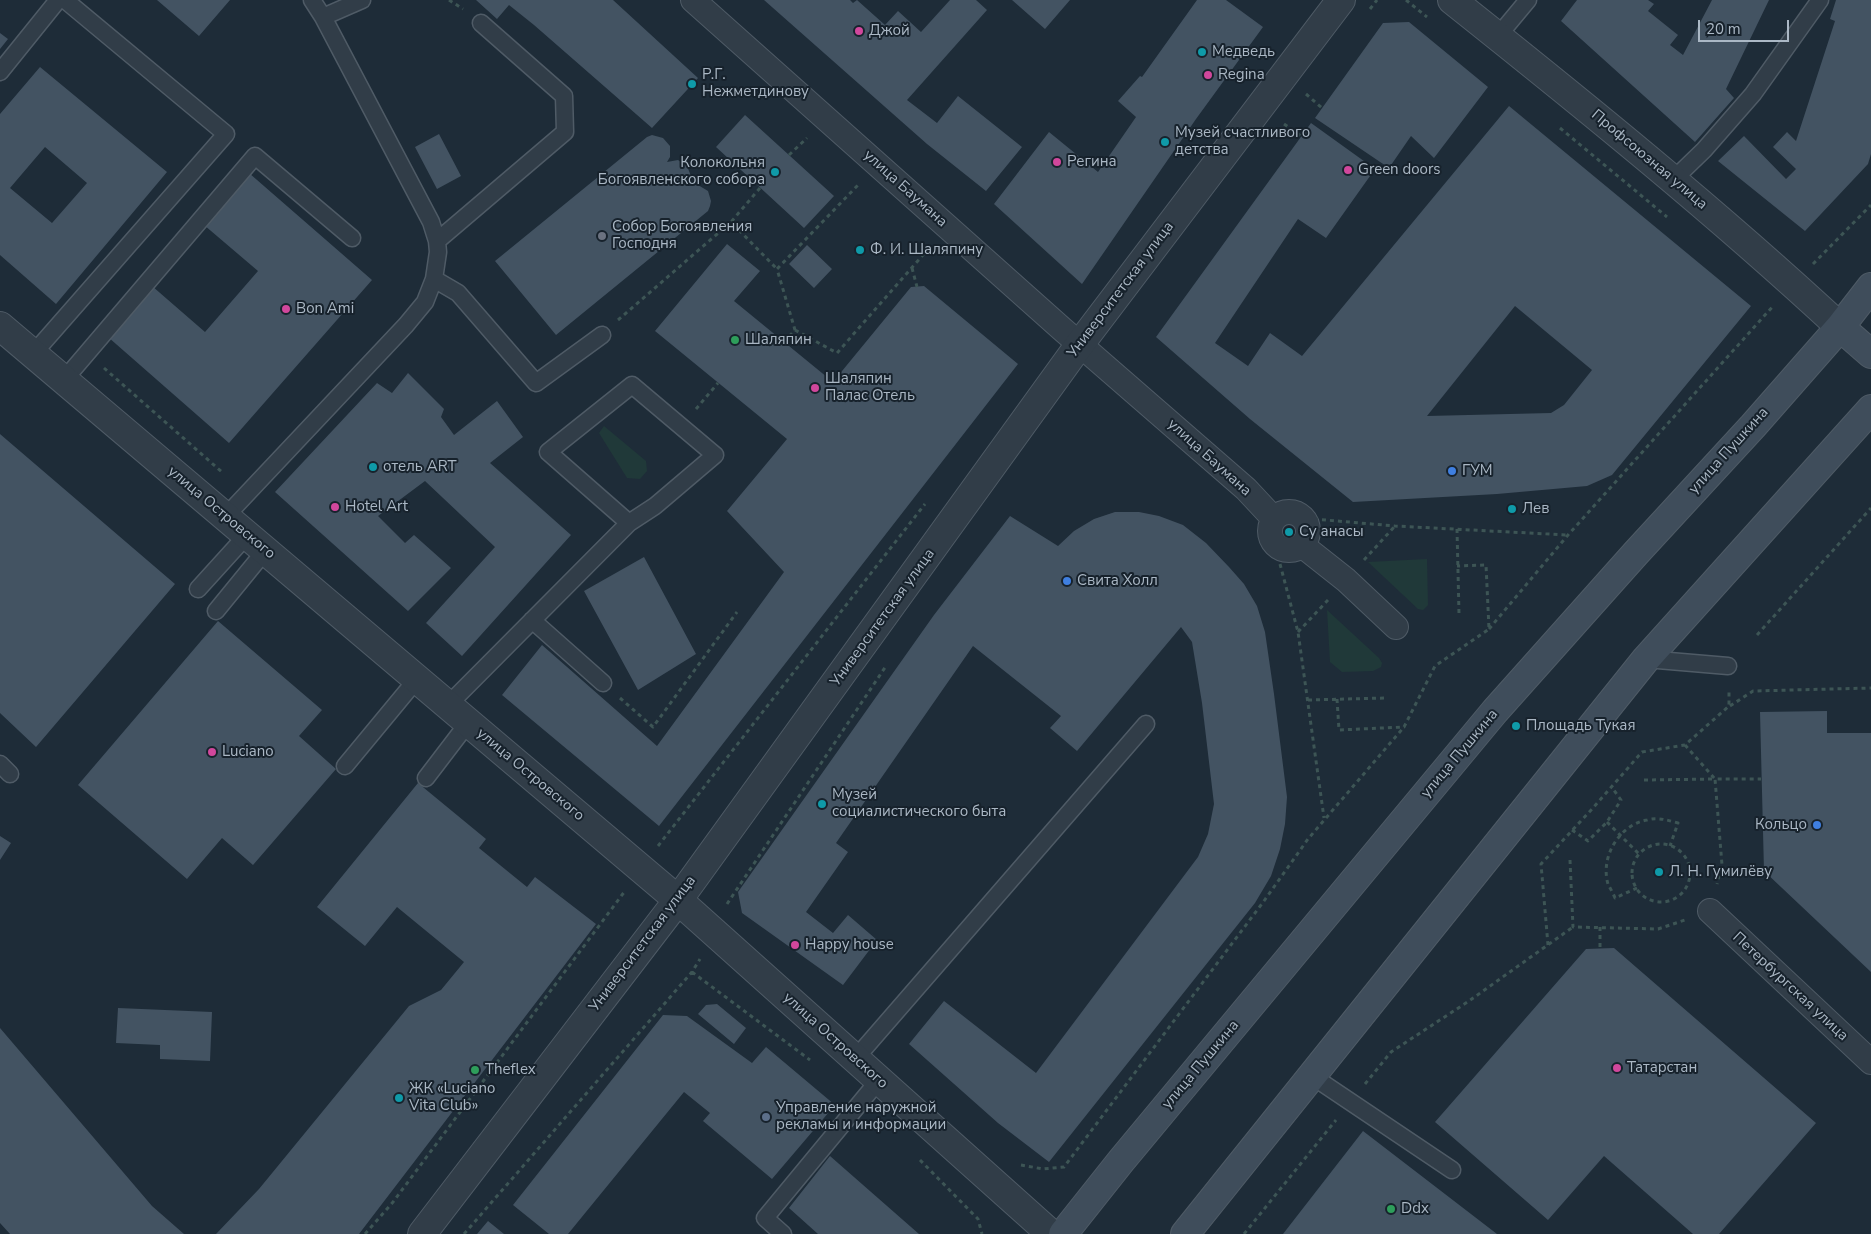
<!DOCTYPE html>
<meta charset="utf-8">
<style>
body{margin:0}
#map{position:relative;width:1871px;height:1234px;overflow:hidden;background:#1e2c38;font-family:"Nunito Sans",sans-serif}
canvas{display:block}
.scale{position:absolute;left:1698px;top:20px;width:91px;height:22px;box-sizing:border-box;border:2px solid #abb8c5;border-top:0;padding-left:6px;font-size:15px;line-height:18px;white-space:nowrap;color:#abb8c5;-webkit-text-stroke:4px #17222c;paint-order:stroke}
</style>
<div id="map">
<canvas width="1871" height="1234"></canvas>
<div class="scale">20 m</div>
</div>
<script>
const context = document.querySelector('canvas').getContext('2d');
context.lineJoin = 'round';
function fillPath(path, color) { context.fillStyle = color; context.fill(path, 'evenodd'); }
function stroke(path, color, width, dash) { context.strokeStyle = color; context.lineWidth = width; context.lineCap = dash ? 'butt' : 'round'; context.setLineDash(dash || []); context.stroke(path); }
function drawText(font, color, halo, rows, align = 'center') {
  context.font = font + ' "Nunito Sans",sans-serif'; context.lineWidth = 4; context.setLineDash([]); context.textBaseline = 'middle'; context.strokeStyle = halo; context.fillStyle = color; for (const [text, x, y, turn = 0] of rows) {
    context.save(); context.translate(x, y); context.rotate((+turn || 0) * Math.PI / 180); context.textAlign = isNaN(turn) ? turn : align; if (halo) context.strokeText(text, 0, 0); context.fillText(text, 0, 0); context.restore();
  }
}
const green = new Path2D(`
 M604 426 646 461 647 471 640 479 627 478 599 433Z
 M1427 559 1428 605 1423 610 1418 609 1368 562Z
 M1327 610 1379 658 1382 663 1381 667 1373 671 1342 672 1330 662Z`);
const building = new Path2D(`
 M157 0H230L199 36Z
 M476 0H613L698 78 652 128 534 25 509 5 497 19Z
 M764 0H850L853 3 857 0 885 25 898 11 921 32 950 0H976L987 10 907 100 937 123 958 96 1022 147 986 191 927 144Z
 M1012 0H1070L1045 29Z
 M1197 0H1226L1263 27 1196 119 1082 284 994 204 1049 132 1098 172 1136 117 1118 101 1140 76 1142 77Z
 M1577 0H1648L1654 4 1648 11 1678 35 1670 45 1683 55 1712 0H1769L1726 89 1734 98 1695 142 1561 21Z
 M1836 0H1871V154L1868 164 1805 231 1718 161 1744 136 1786 179 1796 169 1773 147 1787 132 1796 141 1835 21 1830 19Z
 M1409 22 1488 87 1434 158 1411 136 1389 168 1315 118 1383 23Z
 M0 33 8 39 0 49Z
 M40 67 167 172 56 304 0 255V114ZM45 147 87 183 52 223 10 188Z
 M1509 106 1751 306 1612 475 1587 486 1497 494 1353 502 1250 419 1156 337 1311 123 1375 169 1326 238 1298 219 1215 343 1248 366 1270 333 1302 356ZM1515 306 1592 370 1564 405 1551 413 1427 416Z
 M745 115 834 196 804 228 716 147Z
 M439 134 461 176 437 189 415 147Z
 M652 135 663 138 670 146V157L667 162 678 160 687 166 691 176 688 186 698 185 708 191 711 201 710 206 708 211 556 335 495 261 647 137Z
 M249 173 372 280 229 443 108 337 152 286 205 332 258 271 204 225Z
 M727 244 760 271 734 301 833 382 911 287 924 286 1018 364 659 826 502 695 542 645 657 746 784 572 727 511 787 439 655 331Z
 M807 245 832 269 814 288 789 264Z
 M408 373 444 409 441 417 454 435 497 401 523 437 490 463 571 535 462 656 426 623 495 547 425 481 378 516 405 543 414 535 451 568 408 611 275 492 377 383 392 393Z
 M0 434 175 584 36 747 0 713Z
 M1115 512H1139L1159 516 1183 525 1206 543 1229 567 1244 584 1257 606 1265 632 1274 694 1287 797 1285 824 1280 849 1271 876 1255 903 1049 1162 998 1123 909 1044 944 1001 1036 1073 1198 857 1208 834 1214 804 1202 703 1192 642 1181 627 1077 751 1050 728 1061 716 973 646 836 843 848 852 806 912 833 933 848 915 877 940 843 985 742 913 738 892 934 615 1010 516 1058 546 1074 531 1094 519Z
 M644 557 696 654 638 690 584 591Z
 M218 621 322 710 299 736 336 769 253 865 222 838 187 879 78 785Z
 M1827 711V733H1871V972L1764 871 1760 712Z
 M418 783 486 839 479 848 527 887 535 877 596 924 359 1234H216L259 1189 409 1006 441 990 464 962 397 907 365 946 317 907Z
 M0 836 11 843 0 860Z
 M1614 948 1816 1123 1719 1234H1693L1604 1156 1548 1220 1435 1122 1586 949Z
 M717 1004 746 1028 734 1044 698 1014 706 1005Z
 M118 1008 212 1012 210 1061 160 1059V1045L116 1043Z
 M663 1015 687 1016 752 1063 766 1047 835 1105 772 1179 703 1121 710 1113 684 1092 568 1234H549L513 1205Z
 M0 1028 152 1206 184 1234H10L0 1223Z
 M1363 1131 1497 1234H1283Z
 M830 1156 919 1234H818L789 1208Z
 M488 1221 504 1234H477Z`);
const path = new Path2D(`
 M449 0 463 9
 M1406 0 1427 17
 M1370 9 1377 0
 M1306 94 1322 108
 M1284 124 1301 136
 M1560 128 1667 217
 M789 155 807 138
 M760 188 731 222 777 269
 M1813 264 1871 205
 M912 268 917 287
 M618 320 731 222
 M795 330 837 353 929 248
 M784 342 795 330 777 269 859 184
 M104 368 223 473
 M696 409 718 383
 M1314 519 1395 526 1567 535
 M1457 529 1459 614
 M1364 560 1395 526
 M1280 564 1298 632 1324 818
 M1489 629 1568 535 1774 305
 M1298 632 1328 600
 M1757 635 1871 508
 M620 698 653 727 737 612
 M1337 699 1339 730 1404 727 1435 666 1489 629 1486 565 1457 566
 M1308 700 1386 698
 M1730 706 1753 691 1871 688
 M1685 745 1715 779H1761
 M1644 780 1715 779 1722 865 1717 884
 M1607 822 1640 855
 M1572 830 1588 841 1607 822 1621 800 1611 786
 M1632 873a29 29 0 1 1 58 0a29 29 0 1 1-58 0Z
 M658 846 925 504
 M1570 860 1573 927 1658 929 1685 920
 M1637 888 1615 898C1613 893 1610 888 1608 884 1600 857 1619 825 1647 820 1658 817 1667 820 1678 823L1670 846
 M727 904 886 666
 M1600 927V948
 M1548 945 1541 864 1592 809 1642 752 1685 745 1729 706V689
 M692 972 810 1060
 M1365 1084 1391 1052 1469 1001 1573 927
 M920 1160 978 1219 982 1234
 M1021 1165 1043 1169 1064 1167 1264 901 1308 839 1404 727
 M365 1234 393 1202 625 891
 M464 1234 692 972 700 959
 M1244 1234 1336 1120`);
const service = new Path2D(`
 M323 17 362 0
 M1498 36 1528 0
 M0 72 58 0
 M1674 179 1704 150 1753 94 1820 0
 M437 241 565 132 564 96 481 23
 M434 279 458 293 536 383 602 335
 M33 354 226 134 65 0
 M64 380 255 156 352 238
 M225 517 406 325 425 302 434 279 438 252 437 241 431 222 323 17 312 0
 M198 589 247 535
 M216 611 265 551
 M532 620 603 683
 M1646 659 1728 666
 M448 705 629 523 655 506 715 455 632 385 548 452 629 523
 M0 764 10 774
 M345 766 417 679
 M426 778 468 723
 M855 1059 1146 724
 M1312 1076 1452 1170
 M783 1234 765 1218 879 1080`);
const pedestrian = new Path2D(`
 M693 0 1062 329 1246 489 1274 519
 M1270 531a19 19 0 1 1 38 0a19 19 0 1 1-38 0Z
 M1303 546 1346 580 1396 627
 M1710 911 1871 1062`);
const minor = new Path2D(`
 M0 326 678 900 1051 1234
 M422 1234 678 900 1080 344 1341 0`);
const tertiary = new Path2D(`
 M1452 0C1584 105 1716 212 1840 327`);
const secondary = new Path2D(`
 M1840 327 1871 354
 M1063 1234 1121 1161 1495 711 1636 553 1753 426 1840 327 1871 287
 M1185 1234 1646 659 1871 409`);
const markers = [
 [859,31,5,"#d1479c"],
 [1202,52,5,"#0f9aa8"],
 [1208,75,5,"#d1479c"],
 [692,84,5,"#0f9aa8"],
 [1165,142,5,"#0f9aa8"],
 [1057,162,5,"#d1479c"],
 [1348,170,5,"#d1479c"],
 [775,172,5,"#0f9aa8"],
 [602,236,5,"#6b7280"],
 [860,250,5,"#0f9aa8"],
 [286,309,5,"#d1479c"],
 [735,340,5,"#2e9e5b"],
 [815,388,5,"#d1479c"],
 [373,467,5,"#0f9aa8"],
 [1452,471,5,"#3f7fe0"],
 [335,507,5,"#d1479c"],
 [1512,509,5,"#0f9aa8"],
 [1289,532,5,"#0f9aa8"],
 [1067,581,5,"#3f7fe0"],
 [1516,726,5,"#0f9aa8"],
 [212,752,5,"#d1479c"],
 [822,804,5,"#0f9aa8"],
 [1817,825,5,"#3f7fe0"],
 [1659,872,5,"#0f9aa8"],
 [795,945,5,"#d1479c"],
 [1617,1068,5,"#d1479c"],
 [475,1070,5,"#2e9e5b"],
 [399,1098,5,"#0f9aa8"],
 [766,1117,5,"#5c6f8a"],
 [1391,1209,5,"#2e9e5b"]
];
const poiNames = [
 ["Джой",869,31],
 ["Медведь",1212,52],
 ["Р.Г.",702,75],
 ["Нежметдинову",702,92],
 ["Regina",1218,75],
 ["Музей счастливого",1175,133],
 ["детства",1175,150],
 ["Регина",1067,162],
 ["Колокольня",765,163,"right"],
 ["Богоявленского собора",765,180,"right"],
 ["Green doors",1358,170],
 ["Собор Богоявления",612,227],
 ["Господня",612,244],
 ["Ф. И. Шаляпину",870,250],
 ["Bon Ami",296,309],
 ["Шаляпин",745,340],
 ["Шаляпин",825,379],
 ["Палас Отель",825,396],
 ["отель ART",383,467],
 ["ГУМ",1462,471],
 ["Hotel Art",345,507],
 ["Лев",1522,509],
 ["Су анасы",1299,532],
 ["Свита Холл",1077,581],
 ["Площадь Тукая",1526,726],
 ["Luciano",222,752],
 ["Музей",832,795],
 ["социалистического быта",832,812],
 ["Кольцо",1807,825,"right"],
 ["Л. Н. Гумилёву",1669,872],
 ["Happy house",805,945],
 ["Татарстан",1627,1068],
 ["Theflex",485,1070],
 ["ЖК «Luciano",409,1089],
 ["Vita Club»",409,1106],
 ["Управление наружной",776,1108],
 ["рекламы и информации",776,1125],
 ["Ddx",1401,1209]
];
const streetNames = [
 ["Профсоюзная улица",1649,160,40],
 ["улица Баумана",905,189,42],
 ["Университетская улица",1121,290,-53],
 ["улица Пушкина",1729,451,-48],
 ["улица Баумана",1209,458,42],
 ["улица Островского",221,513,40],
 ["Университетская улица",883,618,-54],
 ["улица Пушкина",1460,754,-50],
 ["улица Островского",530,775,40],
 ["Университетская улица",643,944,-53],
 ["Петербургская улица",1790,987,43],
 ["улица Островского",835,1041,42],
 ["улица Пушкина",1201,1065,-50]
];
fillPath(green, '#203939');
fillPath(building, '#435362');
stroke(service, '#4f5b66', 19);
stroke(pedestrian, '#4f5b66', 26);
stroke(minor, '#4f5b66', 30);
stroke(tertiary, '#4f5b66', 30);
stroke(secondary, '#4f5b66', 30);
stroke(path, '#3d5555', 3, [4, 4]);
stroke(service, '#313d48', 16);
stroke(pedestrian, '#313d48', 24);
stroke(minor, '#313d48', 28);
stroke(tertiary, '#313d48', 28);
stroke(secondary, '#3f4d5b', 28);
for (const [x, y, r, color] of markers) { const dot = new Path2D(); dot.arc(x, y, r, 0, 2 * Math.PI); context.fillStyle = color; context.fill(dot); stroke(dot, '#17222c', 2); }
drawText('15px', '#abb8c5', '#17222c', poiNames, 'left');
drawText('15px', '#abb8c5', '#17222c', streetNames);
</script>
